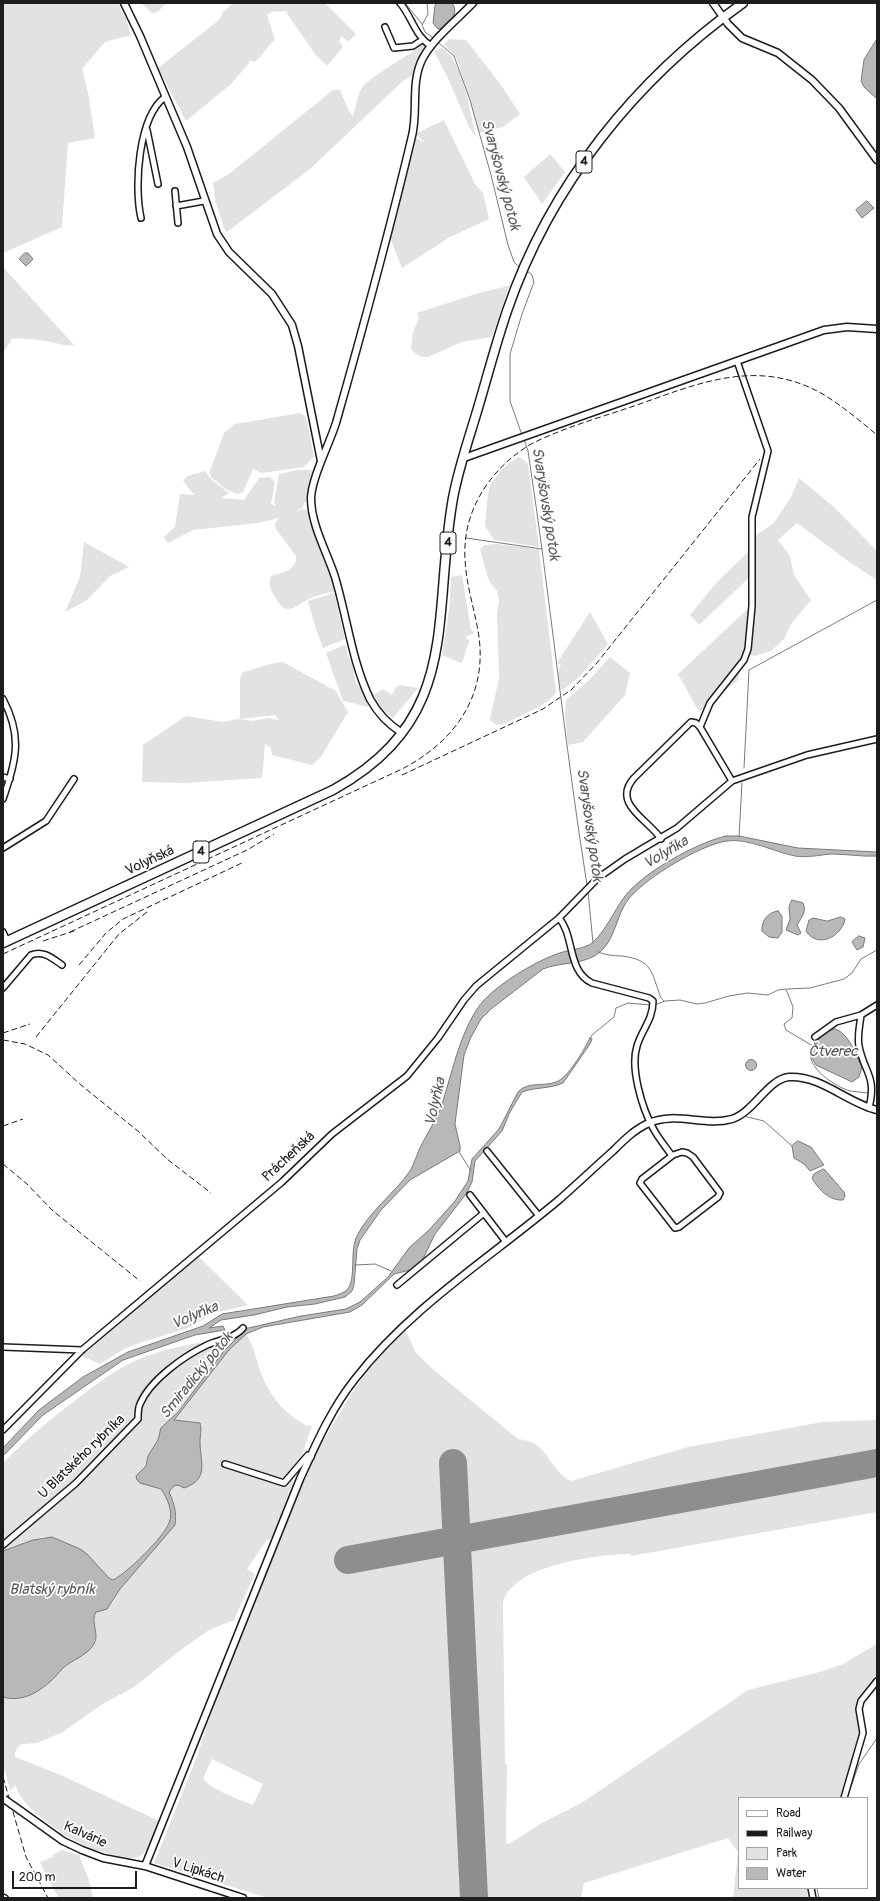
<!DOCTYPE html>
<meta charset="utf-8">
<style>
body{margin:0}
#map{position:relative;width:880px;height:1901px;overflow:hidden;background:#fff;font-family:Pangolin,sans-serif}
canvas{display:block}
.frame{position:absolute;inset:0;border:4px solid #1c1c1c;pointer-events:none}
.legend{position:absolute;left:738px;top:1797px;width:130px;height:92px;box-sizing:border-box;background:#fff;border:1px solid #a4a4a4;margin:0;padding:5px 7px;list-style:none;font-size:12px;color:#1c1c1c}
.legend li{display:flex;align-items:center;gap:8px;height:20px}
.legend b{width:20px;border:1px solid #a4a4a4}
.scale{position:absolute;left:12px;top:1871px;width:125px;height:18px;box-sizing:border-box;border:2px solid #1c1c1c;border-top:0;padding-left:5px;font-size:12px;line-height:14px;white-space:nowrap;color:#1c1c1c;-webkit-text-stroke:3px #fff;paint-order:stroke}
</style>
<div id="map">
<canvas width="880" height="1901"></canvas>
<div class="frame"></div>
<ul class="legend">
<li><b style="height:5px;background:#fff"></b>Road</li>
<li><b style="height:5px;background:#1c1c1c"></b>Railway</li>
<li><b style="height:11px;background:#e2e2e2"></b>Park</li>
<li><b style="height:11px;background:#b8b8b8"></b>Water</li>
</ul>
<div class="scale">200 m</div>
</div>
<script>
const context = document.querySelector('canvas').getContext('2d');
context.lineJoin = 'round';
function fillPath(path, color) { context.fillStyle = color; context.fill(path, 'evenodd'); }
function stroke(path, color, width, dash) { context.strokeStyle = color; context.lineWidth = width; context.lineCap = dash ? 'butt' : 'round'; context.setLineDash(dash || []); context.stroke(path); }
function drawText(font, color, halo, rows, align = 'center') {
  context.font = font + ' Pangolin,sans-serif'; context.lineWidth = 3.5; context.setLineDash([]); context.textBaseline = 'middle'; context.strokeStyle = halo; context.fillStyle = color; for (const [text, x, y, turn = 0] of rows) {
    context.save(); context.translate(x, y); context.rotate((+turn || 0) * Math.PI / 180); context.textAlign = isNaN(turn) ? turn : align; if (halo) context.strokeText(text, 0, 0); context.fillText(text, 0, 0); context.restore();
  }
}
const green = new Path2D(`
 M3 3H118L126 19 131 35 105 42 82 69 88 92 95 138 68 143 62 227 3 253Z
 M141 3H166L158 12 152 13Z
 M233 3H325L356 34 348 42 342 36 339 41 343 47 327 66 315 54 286 12 289 11 271 12 267 15 275 40C267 46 263 55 255 62L249 60V63L231 84 186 121 158 68 219 20 224 11Z
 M449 39 466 40 501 85 520 114 503 127 479 133 459 65 456 58 444 44Z
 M422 45 427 47 417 62 414 74 403 81 310 169 227 232 225 231 215 200 213 183 229 174 333 90H340L349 111 353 116C356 107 357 97 361 89 365 80 411 54 422 45Z
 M442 48C464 62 470 113 476 137L469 127 447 76 434 52 438 49Z
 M444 120 475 184 483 193 489 219 450 237 402 268 390 238 416 138 426 143 415 134Z
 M550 154 565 172 542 204 524 177Z
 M3 267 74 345C64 347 55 342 45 341 34 339 23 338 12 339L3 353Z
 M509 286 492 337 462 342 428 357H421L411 350 413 332 419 318 417 313 482 292Z
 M300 413 305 416 307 421 314 456 304 467 261 473 253 469 243 492 237 494 224 488 211 477 210 471 224 433 235 424Z
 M518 457 522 458 528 464 539 547 494 540 486 528 485 523 488 493 491 483 503 468Z
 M297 470H310L314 472 306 502 304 503 303 508 295 511 305 509 309 513 325 557 335 591C326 594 315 595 307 600 289 609 287 618 273 594 270 588 268 583 271 576 283 572 297 571 296 556L276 529 275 523 279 518 258 523 193 530 168 543 164 537 175 527 180 494 194 495 183 481 187 476 205 471 212 480 229 493 221 498 244 500 259 478 270 477 275 482 271 504 276 506 274 502 279 474Z
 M799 478 834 507 877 551V580L852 564 797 523 778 540 790 556 794 575 811 600 791 624 784 639 771 651 755 656 747 655 753 537 773 524 791 497Z
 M84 542 129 567 110 576 87 600 65 612 80 577Z
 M497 544 539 549 556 692C552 703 516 718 504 724 498 725 493 725 490 719L499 678 497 615 499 600 497 591 489 581 486 571 480 549 485 545Z
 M750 550 751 576 699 625 690 615 718 581Z
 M462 575 471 630 474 632 473 634 465 637 470 641 466 649 463 661 461 663 442 655 450 602 451 577Z
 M334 593 345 639 323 648 316 629 308 601Z
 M752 605 749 630 738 680 699 712 678 674Z
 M590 612 608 644 580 676 562 691C558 683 556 673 561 665L557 663Z
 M344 645 346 646 348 656 352 662 356 683 361 688 369 707 343 701 326 653Z
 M610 657 630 673 625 695 583 742 568 745 565 716 566 700 589 680Z
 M283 662 336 691 348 712 321 757 312 765 272 755 271 748 265 744 262 778 185 783 142 782 143 745 186 716 223 722 237 719 252 721 268 718 279 720 275 715 240 719V677L243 672C256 669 270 663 283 662Z
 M400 685 418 688 393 718 382 710 373 695 383 689 392 695 396 687Z
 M198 1256 248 1305 214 1313 188 1328 142 1342 124 1349 100 1364 82 1356Z
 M405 1329 416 1353 435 1371 518 1439C522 1440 527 1440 531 1442 548 1449 554 1474 571 1481L688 1447 822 1422 877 1420V1512L631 1556V1554C600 1554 509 1565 503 1604L505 1764H507L506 1838V1843L509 1844 540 1824 583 1802 748 1690 816 1673 843 1664 877 1644V1677L857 1702 856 1716 861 1734 840 1798H739V1888H807L808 1898H733L738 1852 728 1838 584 1883 581 1898H268L154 1863 198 1754 207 1724 222 1684 312 1459 350 1396 367 1371ZM212 1759 263 1784 253 1805C241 1800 209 1789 203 1778Z
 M246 1334C256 1349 256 1362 263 1378 270 1393 279 1407 293 1417 299 1421 305 1426 312 1426L274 1536 266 1541 247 1569 255 1574 234 1620 209 1630 182 1649 134 1687 101 1705 63 1732 37 1743 22 1744 18 1747 15 1753 16 1776 15 1757 61 1775 159 1821C155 1832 150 1852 138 1857 130 1860 122 1857 114 1855 104 1852 94 1850 85 1846 66 1837 18 1806 16 1785L10 1791 3 1764V1697L7 1698 43 1688 62 1669 92 1647 96 1642 94 1615 96 1612 112 1603 120 1589 155 1547 176 1518 174 1503 169 1492 202 1460C196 1448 204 1435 200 1423L174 1420 229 1350Z
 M235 1339 159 1434 158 1440 148 1456 150 1486 161 1489C167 1498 174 1512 169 1523 163 1537 127 1573 113 1580L109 1578 96 1563 43 1537 3 1551 10 1543 3 1533V1463C27 1438 54 1416 81 1396 98 1383 116 1369 135 1361 167 1347 201 1341 235 1339Z
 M62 1850 79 1855 89 1880 93 1898H59L48 1880 40 1862 53 1857V1855Z`);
const water = new Path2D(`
 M437 3H452C460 13 449 27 438 29L433 23 435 6Z
 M877 39V99L864 87 861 81 864 60Z
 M867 201 874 208 862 218 856 210Z
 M25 253H28L33 259 26 266 19 259Z
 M726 836H739L798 848 877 852V856C862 857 847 854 831 854 820 855 806 858 795 856 775 852 748 838 727 841 702 844 636 882 624 906 615 923 613 944 596 955 580 965 560 962 543 969L491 1009 481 1019 471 1037 464 1055 456 1116 455 1124 460 1146V1151L410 1180 381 1210 360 1240 357 1249 354 1285 352 1291 345 1297 315 1304 287 1307 254 1315 221 1320 209 1328 223 1326 225 1330 195 1335 123 1360 43 1415 3 1456V1448L39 1410 83 1377 128 1352 203 1326 222 1314 334 1296C339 1294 344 1293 348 1289 356 1278 350 1252 356 1238 368 1212 394 1194 410 1171 414 1164 416 1157 419 1150 427 1133 438 1118 443 1101 453 1069 462 1025 484 1000 500 983 533 963 554 955 565 950 579 950 589 945 602 938 615 909 625 896 644 872 696 843 726 836Z
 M792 900 803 903C807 911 802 917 797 925L801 933 798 935 786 930 790 919 789 907Z
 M778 911 782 916V932L778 938 769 937 762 931C761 921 768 912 778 911Z
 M841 917 845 919C842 937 817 949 806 931L809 920 813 918 827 921Z
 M859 936 865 938 863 947 857 950 852 942Z
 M836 1029C850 1035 855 1054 862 1067L859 1077 852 1082 816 1065 812 1058V1048L815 1043 827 1031Z
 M590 1038 592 1039 590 1044 563 1083C550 1089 535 1087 522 1092L510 1112 502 1131 475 1161 472 1182 466 1194 435 1234 421 1263 410 1270 394 1274 362 1305 350 1312 263 1327 246 1334 229 1350 174 1420 200 1423C202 1430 200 1435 200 1442 200 1462 210 1479 184 1488L178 1485 174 1486 169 1492C174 1503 177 1513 175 1525L120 1589 107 1609 96 1612C90 1621 100 1635 94 1644 88 1655 72 1660 63 1668 60 1671 58 1674 55 1677 41 1691 23 1703 3 1697V1551L33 1540 52 1537 80 1549 87 1554 109 1578 113 1580C127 1573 163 1538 169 1523 174 1512 167 1498 161 1489L140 1483 137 1480 136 1476 146 1466 148 1456 158 1440 161 1428 178 1412 224 1351 243 1332 244 1329 301 1316 346 1309 360 1302 388 1277 409 1248 429 1230 455 1201 468 1181 472 1159 499 1129 518 1092C528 1081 543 1087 556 1082 568 1078 584 1050 590 1038Z
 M745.5 1065a5.5 5.5 0 1 1 11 0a5.5 5.5 0 1 1-11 0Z
 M798 1141 811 1147 824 1165 810 1171 804 1164 794 1158 792 1146Z
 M824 1169 844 1192 845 1196 843 1200C829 1201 818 1189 812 1178L814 1174Z`);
const stream = new Path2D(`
 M405 3 422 24
 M427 3 428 14 422 25 425 32 433 38
 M439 43 454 56 470 100 491 175 508 245 514 262 520 268
 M522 435 510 401V354L522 314 534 282 532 275 527 271
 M524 439 528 451C550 595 564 741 587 885
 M466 538 542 549
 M744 768 749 670 877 600
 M739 837 742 783
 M588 891 593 943
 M598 952C605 955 614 956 622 956 653 960 651 972 661 998L664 1001
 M787 989 810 988 844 979 852 973 861 959 877 950
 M655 1005 665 1001 680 1000 697 1004 705 1003 729 996 747 993 768 995 778 990 786 989 793 1007 792 1018 784 1024 786 1030 813 1046
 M590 1039 592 1035 614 1017 616 1008 628 1003 650 1005
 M811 1051C806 1068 836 1087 850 1091 856 1092 862 1092 868 1093
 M743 1116 764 1121 792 1146
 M459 1152 471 1171
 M355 1265 375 1264 391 1271
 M847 1798 859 1764 877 1738
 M817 1888 819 1898`);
const runway = new Path2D(`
 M453 1463 474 1898
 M348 1560 877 1463`);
const minor = new Path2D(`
 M400 3C412 17 415 36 431 46
 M385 27 394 48 413 46 422 40
 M147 130 158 184
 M175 191 178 223
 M176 206 204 201
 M141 218C134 187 138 117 165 97
 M3 699C23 737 16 760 3 799
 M700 727 710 703 744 660 748 649 752 606V517L768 451 737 361
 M3 777 10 779
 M661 839C649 820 611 804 634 778L691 722 696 723 700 727 732 781
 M3 848 46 821 74 779
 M559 918C575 937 567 971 592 983L649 998 653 1001C653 1020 642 1029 637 1046 630 1068 642 1108 653 1128 658 1138 666 1147 672 1156
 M3 932 7 941
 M3 988 31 955C43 950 52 958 62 965
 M815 1037 836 1022 861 1015
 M869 1108C877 1075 864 1073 859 1046 857 1035 860 1025 861 1015L877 1005
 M487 1151 539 1216
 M682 1152 687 1153 693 1157 720 1193 718 1197 679 1227 675 1228 640 1183 642 1179 673 1155Z
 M470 1195 506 1242
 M397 1285 484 1213
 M3 1347 82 1350
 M3 1430 82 1350 282 1182 332 1134 407 1076 438 1038 464 1000 476 986 559 918 598 878 625 859 677 828 732 781 807 755 877 739
 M225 1464 284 1483 308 1455 311 1457
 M3 1545 76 1483 138 1419C138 1414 138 1408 140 1404 150 1380 184 1356 207 1345 218 1340 235 1338 243 1328
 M844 1798 863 1733 859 1709 861 1701 877 1681
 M811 1888 813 1898
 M3 1897 5 1898`);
const tertiary = new Path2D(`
 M124 3 140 36 187 147 217 234 229 252 272 294 292 325 298 346 321 461
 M713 3 728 24 742 38 778 53 812 80 839 108 877 160
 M464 458 824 330 847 327 877 329
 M402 733C388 724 378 714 370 699 352 662 347 617 335 577 327 552 311 525 311 498 312 477 329 445 336 423 363 328 389 233 412 136 418 112 411 85 421 62 430 41 457 20 473 3
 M21 1811 63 1841 82 1850 103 1858 145 1866 243 1898
 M145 1866 300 1479C316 1444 331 1409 355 1379 411 1307 491 1257 560 1199 578 1183 595 1167 613 1151 624 1140 635 1129 649 1123 675 1111 705 1127 732 1119 754 1112 768 1079 789 1077 821 1075 847 1103 877 1110`);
const primary = new Path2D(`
 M3 943 333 790C463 717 431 621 453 498 458 471 467 444 475 418 486 382 495 346 507 311 550 185 636 79 743 3`);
const rail = new Path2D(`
 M402 775 543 709 571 690 596 664 760 459
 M70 932 247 850 274 834
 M43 941 74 931
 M3 954 402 769C454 742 487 697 479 637 475 610 466 585 465 559 462 510 491 468 531 444 565 427 602 417 637 405 699 383 757 358 821 393 841 405 859 420 877 435
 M79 965 106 933 123 919 244 862
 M3 1033 30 1024
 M36 1037 119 934 147 912
 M3 1040 25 1044 48 1055 81 1085 139 1132 167 1159 211 1193
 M3 1126 23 1119
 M3 1164 27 1184 52 1210 140 1281
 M3 1777 26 1857 48 1898`);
const tertiaryBridge = new Path2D(`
 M4 1799 21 1811`);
const shields = [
 [584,162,16],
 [448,543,16],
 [201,852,16]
];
const shieldNames = [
 ["4",584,162],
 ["4",448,543],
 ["4",201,852]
];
const streetNames = [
 ["Volyňská",150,861,-25],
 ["Prácheňská",289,1157,-43],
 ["U Blatského rybníka",82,1457,-44],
 ["Kalvárie",85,1835,24],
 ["V Lipkách",198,1871,18]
];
const waterNames = [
 ["Svaryšovský potok",500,175,75],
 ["Svaryšovský potok",545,504,81],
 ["Svaryšovský potok",589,825,82],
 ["Volyňka",666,853,-31],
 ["Čtverec",833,1052],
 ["Volyňka",436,1102,-77],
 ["Volyňka",195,1316,-23],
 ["Smiradický potok",197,1376,-51],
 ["Blatský rybník",52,1590]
];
fillPath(green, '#e2e2e2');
fillPath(water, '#b8b8b8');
stroke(water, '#7a7a7a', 1);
stroke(stream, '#7a7a7a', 1);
stroke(runway, '#8e8e8e', 28);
stroke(minor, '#1c1c1c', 8);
stroke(tertiary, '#1c1c1c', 9);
stroke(primary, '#1c1c1c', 11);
stroke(minor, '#fff', 5);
stroke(tertiary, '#fff', 6);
stroke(primary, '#fff', 8);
stroke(rail, '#1c1c1c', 1, [6, 3]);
stroke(tertiaryBridge, '#1c1c1c', 9, []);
stroke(tertiaryBridge, '#fff', 6);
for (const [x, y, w] of shields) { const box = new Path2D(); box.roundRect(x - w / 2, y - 11, w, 22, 3); context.fillStyle = '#fff'; context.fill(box); stroke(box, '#1c1c1c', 1); }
drawText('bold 13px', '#1c1c1c', null, shieldNames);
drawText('14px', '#1c1c1c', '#fff', streetNames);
drawText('italic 15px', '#5a5a5a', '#fff', waterNames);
</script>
